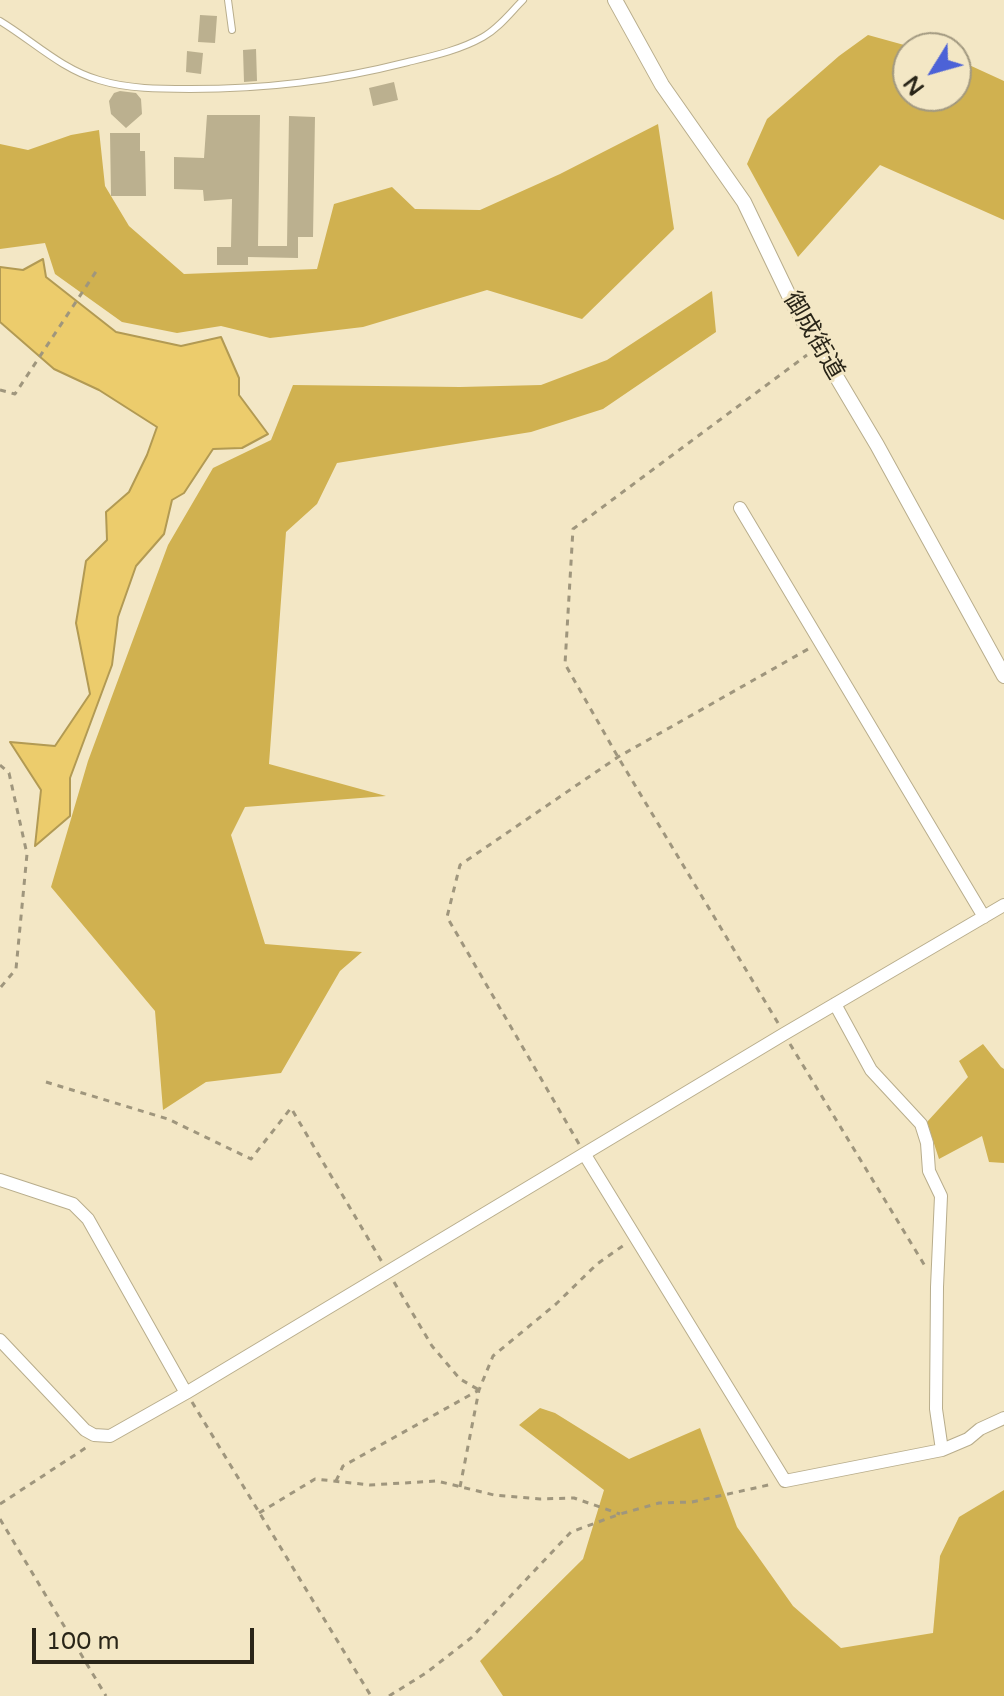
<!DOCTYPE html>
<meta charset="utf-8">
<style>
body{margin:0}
#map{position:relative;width:1004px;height:1696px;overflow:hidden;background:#f3e7c5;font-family:"Varela Round",sans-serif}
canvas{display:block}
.north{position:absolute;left:892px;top:32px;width:80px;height:80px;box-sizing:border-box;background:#f3e7c5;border:2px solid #a29980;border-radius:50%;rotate:233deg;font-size:22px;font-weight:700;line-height:32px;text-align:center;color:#292518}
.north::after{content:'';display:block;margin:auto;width:28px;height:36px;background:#4c62d7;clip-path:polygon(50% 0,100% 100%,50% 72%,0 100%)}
.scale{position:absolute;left:32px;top:1628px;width:222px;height:36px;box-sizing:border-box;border:4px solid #292518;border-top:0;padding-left:10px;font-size:24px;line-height:28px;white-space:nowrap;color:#292518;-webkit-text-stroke:6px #f3e7c5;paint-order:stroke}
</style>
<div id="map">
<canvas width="1004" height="1696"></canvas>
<div class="north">N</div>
<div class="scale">100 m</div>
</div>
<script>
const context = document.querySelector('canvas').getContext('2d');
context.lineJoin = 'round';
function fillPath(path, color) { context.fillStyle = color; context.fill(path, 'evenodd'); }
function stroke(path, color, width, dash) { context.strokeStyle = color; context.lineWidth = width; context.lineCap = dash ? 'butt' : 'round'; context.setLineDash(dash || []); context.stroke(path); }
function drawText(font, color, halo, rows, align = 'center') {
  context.font = font + ' "Varela Round","Noto Sans JP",sans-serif'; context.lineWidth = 6; context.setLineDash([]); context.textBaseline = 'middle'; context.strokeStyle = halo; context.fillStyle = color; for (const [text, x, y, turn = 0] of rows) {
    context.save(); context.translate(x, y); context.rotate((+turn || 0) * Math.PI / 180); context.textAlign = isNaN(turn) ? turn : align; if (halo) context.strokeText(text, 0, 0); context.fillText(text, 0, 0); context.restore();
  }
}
const forest = new Path2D(`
 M868 35 915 48H908V96H956V59L1004 81V220L880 165 798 257 747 164 767 119 839 56Z
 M658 124 674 229 582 319 487 290 363 327 270 338 221 326 177 333 122 322 55 274 45 243 0 249V144L28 150 71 135 99 130 105 186 129 226 184 274 317 269 334 204 392 187 415 209 480 210 560 174Z
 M712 291 716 332 603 409 531 432 337 463 317 504 286 532 269 764 386 796 245 807 231 835 265 944 362 952 340 971 281 1073 206 1082 163 1110 155 1011 51 887 88 761 168 545 213 468 271 440 293 385 460 387 541 385 607 360Z
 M983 1044 1001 1067 1004 1069V1163L989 1162 982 1136 939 1159 927 1122 968 1077 959 1061Z
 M540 1408 555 1413 629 1459 700 1428 737 1527 793 1606 841 1648 933 1633 940 1556 959 1517 1004 1490V1696H503L480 1661 583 1559 604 1490 519 1425Z`);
const water = new Path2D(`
 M43 259 46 277 116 332 181 346 221 337 239 378V395L268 434 242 448 213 449 184 493 172 500 164 534 136 566 118 617 112 665 70 778V816L35 846 41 790 10 742 55 746 90 694 76 623 86 561 107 540 106 512 129 492 147 455 157 427 99 390 54 369 0 322V267L23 270Z`);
const building = new Path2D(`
 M200 15 217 16 215 43 198 42Z
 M256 49 257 81 244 82 243 50Z
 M187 51 203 53 201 74 186 72Z
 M394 82 398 100 373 106 369 88Z
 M120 91 136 93 141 99 142 114 126 128 111 114 109 101 114 93Z
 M207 115H260L258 246H287L289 116 315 117 313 237H298V258L248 257V265H217V247H231L232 199 204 201 203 190 174 189V157L204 158Z
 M110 133H140V151H145L146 196H111Z`);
const path = new Path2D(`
 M0 390 15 394 97 270
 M0 765 9 773 27 854 16 969 0 988
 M778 1023 618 757 565 664 573 529 807 355
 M790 1044 925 1266
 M46 1082 168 1119 251 1159 291 1108 382 1262
 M579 1144 447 917 460 865 618 757 810 648
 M394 1282 432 1346 460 1379 479 1390
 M192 1402 371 1696
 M336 1481 343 1466 479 1390
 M460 1487 479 1390 493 1356 556 1304 597 1264 624 1245
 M0 1504 87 1447
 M259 1513 315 1479 370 1485 437 1481 494 1495 540 1499 574 1498 620 1514
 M0 1519 106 1696
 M389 1696 426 1673 471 1638 571 1532 620 1514 659 1503 692 1502 773 1484`);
const service = new Path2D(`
 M228 0 232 30
 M0 21C33 41 61 69 99 80 128 89 160 89 190 89 267 89 333 81 408 62 433 56 460 50 483 37 499 28 510 13 523 0`);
const minor = new Path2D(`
 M740 508 984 917
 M835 1004 871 1070 921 1124 927 1143 929 1171 941 1196 937 1287 936 1409 942 1450
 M585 1155 785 1481 942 1450 968 1439 980 1429 1004 1418
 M0 1180 73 1204 88 1219 186 1393
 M0 1340 85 1430 94 1435 110 1436 186 1393 784 1034 1004 905`);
const tertiary = new Path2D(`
 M615 0 662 85 744 202 792 302 877 445 1004 676`);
const streetNames = [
 ["御成街道",813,336,60]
];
fillPath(forest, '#d0b150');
fillPath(water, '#eccc6c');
stroke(water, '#b29a53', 2);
fillPath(building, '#bbb08f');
stroke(service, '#b8ad8c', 8);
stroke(minor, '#b8ad8c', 14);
stroke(tertiary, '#b8ad8c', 16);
stroke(path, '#9f967d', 3, [6, 6]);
stroke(service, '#fff', 6);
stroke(minor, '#fff', 12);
stroke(tertiary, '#fff', 14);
drawText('24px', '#292518', '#f3e7c5', streetNames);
</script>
